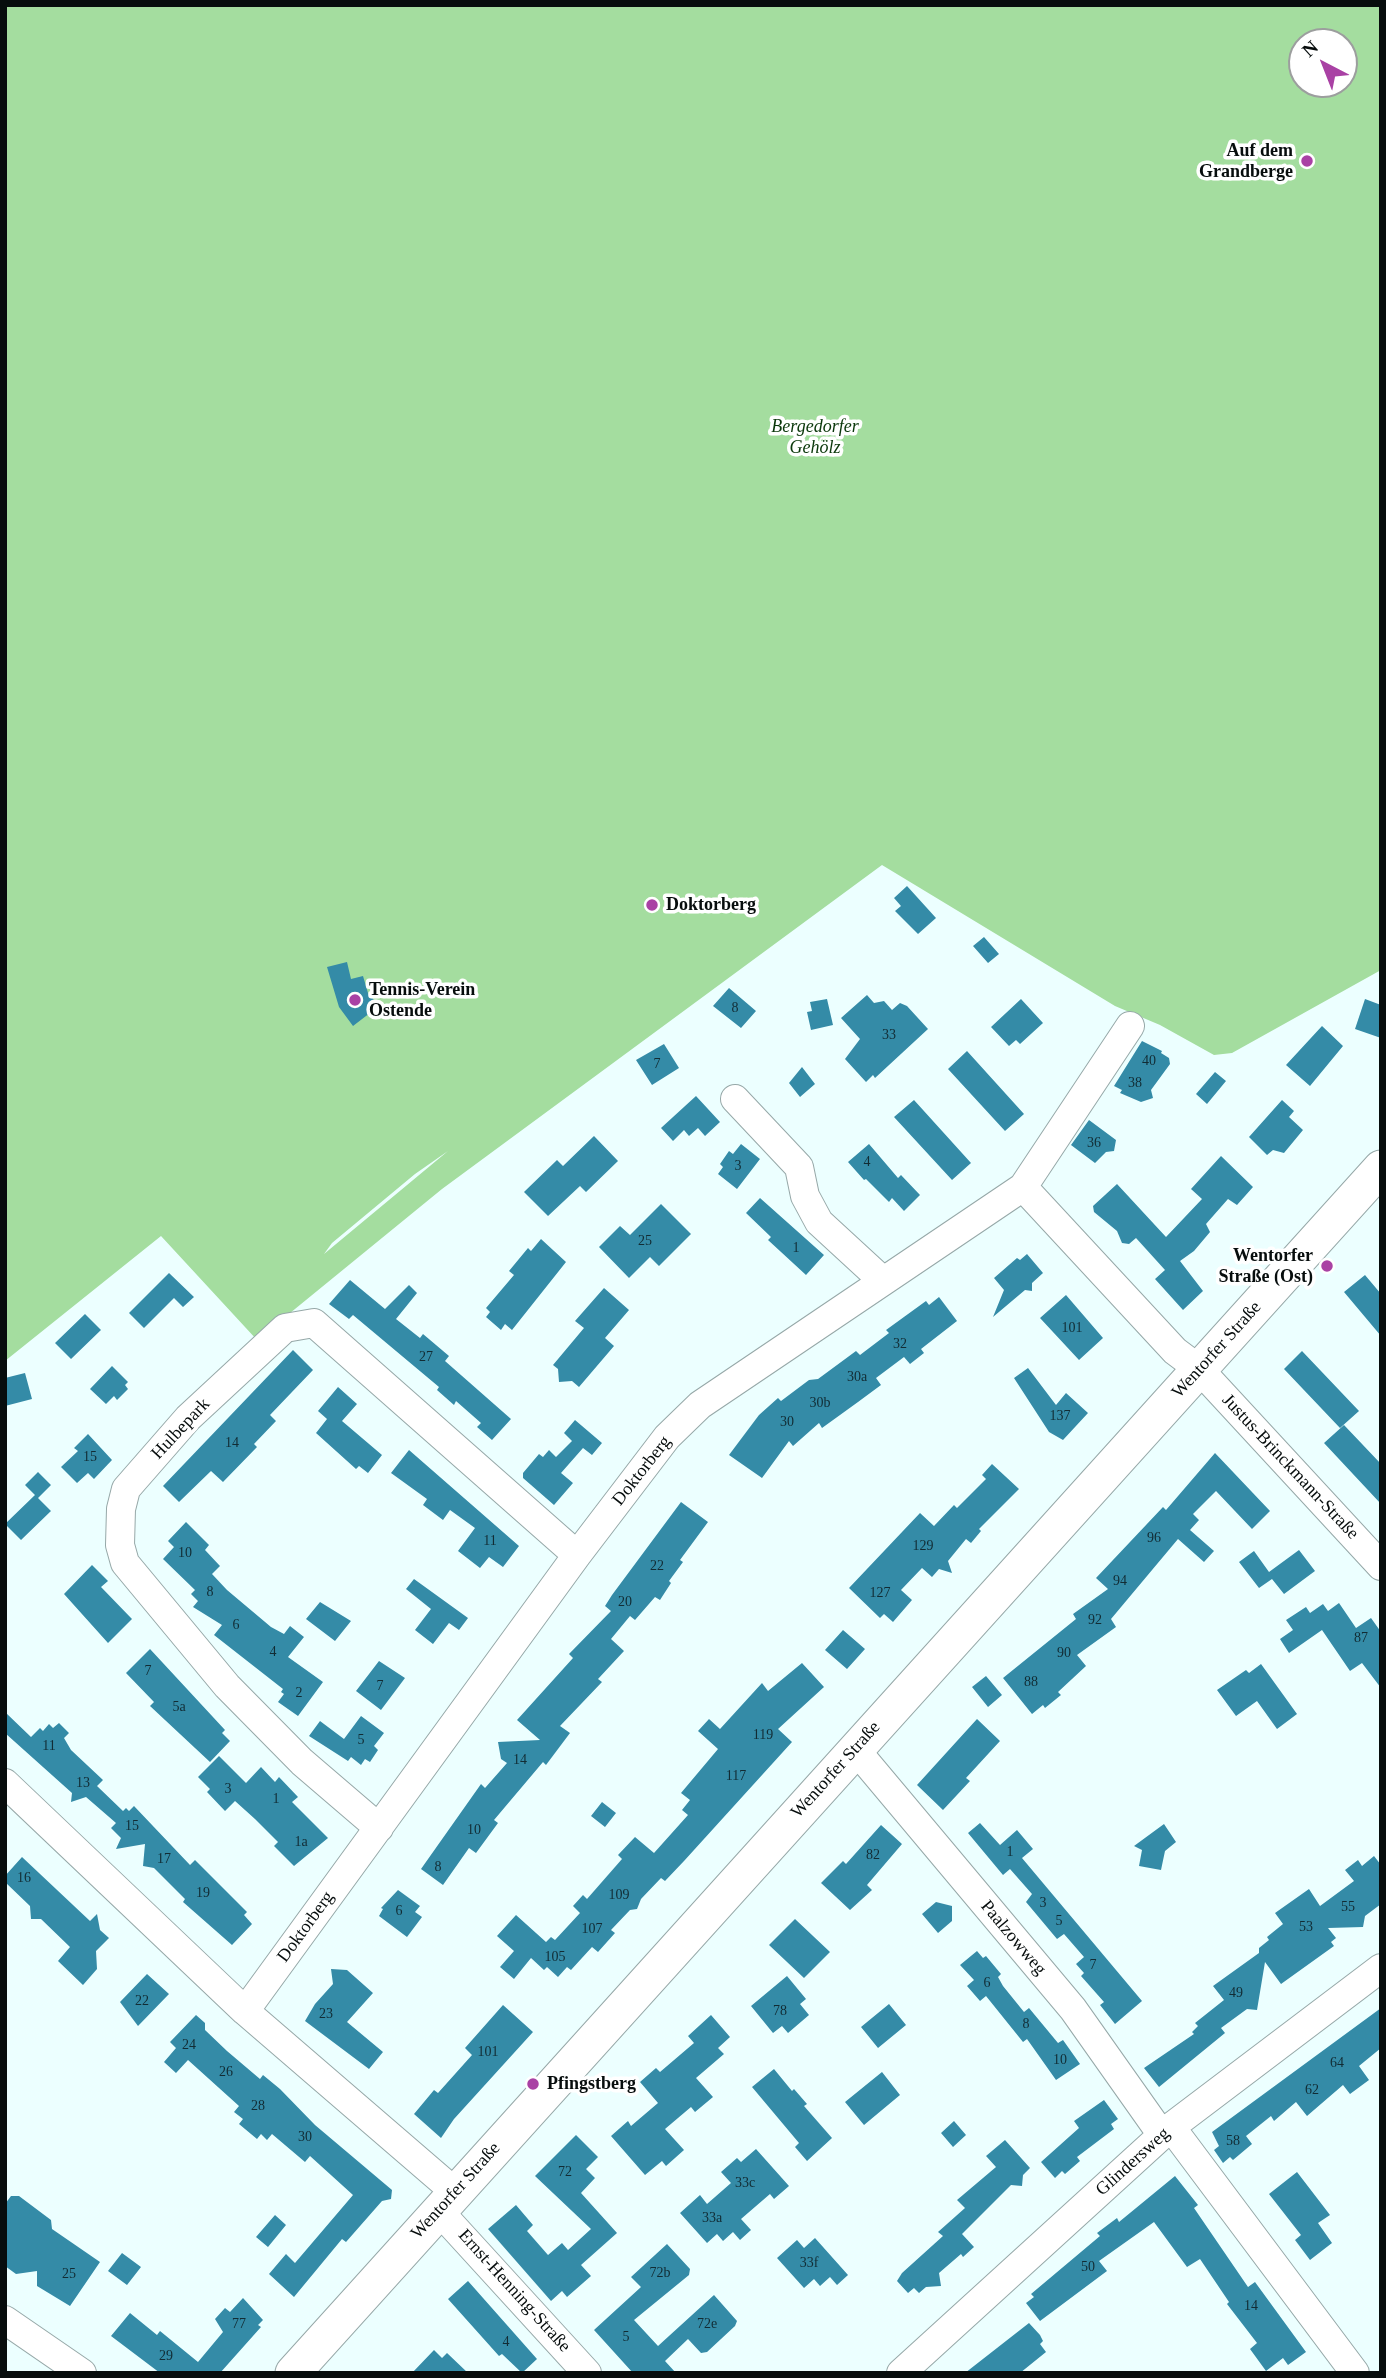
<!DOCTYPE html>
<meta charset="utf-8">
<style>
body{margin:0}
#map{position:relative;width:1386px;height:2378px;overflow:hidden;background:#ecffff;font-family:"Times New Roman",serif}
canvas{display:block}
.frame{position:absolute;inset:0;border:7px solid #070d0d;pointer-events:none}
.north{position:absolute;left:1288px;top:28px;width:70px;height:70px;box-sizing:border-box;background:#fff;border:2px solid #9c9e9e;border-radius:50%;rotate:318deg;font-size:19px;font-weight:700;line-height:28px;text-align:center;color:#070d0d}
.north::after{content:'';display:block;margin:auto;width:24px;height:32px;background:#a941a4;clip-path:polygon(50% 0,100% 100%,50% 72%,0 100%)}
</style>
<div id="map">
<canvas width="1386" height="2378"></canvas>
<div class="frame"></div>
<div class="north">N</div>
</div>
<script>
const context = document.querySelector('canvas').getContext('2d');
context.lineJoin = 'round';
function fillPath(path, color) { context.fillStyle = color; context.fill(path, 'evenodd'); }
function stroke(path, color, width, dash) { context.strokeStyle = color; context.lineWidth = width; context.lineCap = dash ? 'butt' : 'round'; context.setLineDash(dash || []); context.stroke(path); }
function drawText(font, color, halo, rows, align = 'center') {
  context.font = font + ' "Times New Roman",serif'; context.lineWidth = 7; context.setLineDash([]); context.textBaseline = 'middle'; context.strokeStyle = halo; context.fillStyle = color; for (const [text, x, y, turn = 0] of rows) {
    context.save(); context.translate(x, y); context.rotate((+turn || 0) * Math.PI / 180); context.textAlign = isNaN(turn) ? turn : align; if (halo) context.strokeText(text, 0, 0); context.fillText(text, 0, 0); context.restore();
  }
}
const green = new Path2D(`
 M5 5H1381V970L1232 1053 1214 1055 1160 1025 1115 1006 882 865 442 1189 257 1340 161 1236 5 1361ZM1302 42H1344V84H1302ZM448 1151 324 1254 332 1243 415 1174Z`);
const building = new Path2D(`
 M907 886 936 918 918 934 895 911 901 906 894 898Z
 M984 937 999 954 988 963 973 946Z
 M347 962 351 979 363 976 368 993 379 1006 353 1026 339 1007 327 967Z
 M729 988 756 1011 741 1028 713 1006Z
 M867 995 874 1003 884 1001 892 1010 900 1003 907 1006 928 1029 875 1078 873 1075 866 1082 845 1059 860 1039 841 1018Z
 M827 999 833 1025 811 1030 807 1012 812 1011 810 1002Z
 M1021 999 1043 1023 1020 1044 1016 1040 1009 1046 991 1027Z
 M1365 999 1381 1005V1038L1355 1029Z
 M1322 1026 1343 1046 1310 1086 1286 1065Z
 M1142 1041 1162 1051 1161 1053 1169 1058 1170 1064 1151 1090 1153 1098 1141 1102 1120 1093 1122 1090 1114 1086Z
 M664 1044 679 1068 652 1085 636 1060Z
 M967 1051 1024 1114 1005 1131 948 1069Z
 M802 1067 815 1084 800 1097 789 1083Z
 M1215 1072 1226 1081 1207 1104 1196 1094Z
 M696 1096 720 1122 705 1136 698 1128 689 1136 684 1130 673 1141 661 1128Z
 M914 1100 971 1163 952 1180 894 1117Z
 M1282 1100 1294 1111 1289 1117 1303 1130 1284 1153 1273 1150 1267 1155 1249 1137Z
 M1089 1120 1116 1140 1114 1151 1106 1152 1095 1163 1071 1145Z
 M594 1136 618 1161 586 1192 580 1186 548 1216 524 1192 557 1160 563 1166Z
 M741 1144 760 1159 737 1189 718 1174 723 1167 720 1164 729 1151 733 1154Z
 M869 1144 898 1178 901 1175 920 1195 904 1211 892 1198 889 1202 866 1179 864 1180 848 1162Z
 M1221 1156 1253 1187 1237 1205 1228 1199 1206 1224 1210 1232 1194 1251 1180 1261 1203 1291 1183 1310 1155 1279 1165 1270 1136 1238 1129 1244 1122 1243 1117 1231 1094 1212 1093 1206 1117 1184 1166 1237 1202 1199 1191 1189Z
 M760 1198 824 1255 806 1275 768 1240 771 1237 746 1213Z
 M661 1204 691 1234 659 1266 650 1257 629 1278 599 1247 620 1226 630 1235Z
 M541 1239 566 1262 512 1330 505 1324 501 1330 486 1317 490 1312 486 1308 514 1275 509 1271 528 1248 531 1251Z
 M1027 1254 1043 1273 1032 1283V1291L1025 1290 993 1317 1004 1290 994 1278 1017 1258 1020 1260Z
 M169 1273 194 1297 183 1307 174 1298 144 1328 129 1313Z
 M1365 1275 1381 1294V1336L1344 1292Z
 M350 1280 385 1309 409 1285 417 1293 396 1319 420 1338 423 1334 449 1356 445 1361 511 1419 492 1440 477 1427 481 1423 456 1401 454 1405 437 1390 439 1387 353 1315 349 1319 329 1304Z
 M604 1288 629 1310 605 1338 614 1346 579 1387 572 1381 559 1382 558 1369 553 1365 584 1328 575 1321Z
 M1066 1295 1103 1338 1079 1360 1040 1318Z
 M939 1297 957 1321 921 1349 924 1353 910 1364 904 1357 876 1378 881 1385 858 1402 822 1428 819 1423 793 1446 789 1441 762 1478 729 1455 759 1415 778 1398 781 1401 809 1380 818 1379 856 1351 860 1355 889 1333 886 1330 926 1301 929 1305Z
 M85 1314 101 1330 71 1359 55 1343Z
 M293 1350 313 1370 270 1415 276 1421 254 1444 257 1447 223 1482 211 1471 179 1502 163 1486Z
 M1302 1351 1359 1411 1340 1428 1284 1369Z
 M112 1366 128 1382 125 1385 128 1389 117 1400 114 1396 106 1404 90 1389Z
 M1028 1368 1056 1405 1066 1393 1088 1413 1063 1440 1049 1432 1014 1378Z
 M25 1373 32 1399 5 1406V1378Z
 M338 1387 357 1404 342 1421 382 1455 368 1473 359 1466 356 1469 316 1433 327 1419 318 1411Z
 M575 1420 602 1443 592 1455 583 1448 561 1473 573 1483 554 1505 523 1478V1473L539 1454 543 1457 549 1450 556 1457 572 1441 564 1433Z
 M1344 1425 1381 1464V1504L1324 1443Z
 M88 1434 112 1460 94 1479 88 1473 77 1483 61 1467 78 1451 74 1448Z
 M409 1450 519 1546 503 1567 489 1557 480 1568 458 1551 475 1528 450 1510 443 1520 423 1505 427 1499 391 1473Z
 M1215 1453 1270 1511 1252 1529 1216 1491 1193 1514 1199 1520 1190 1530 1214 1551 1204 1562 1178 1539 1111 1619 1116 1627 1077 1655 1086 1666 1058 1692 1061 1695 1045 1708 1043 1705 1032 1714 1003 1678 1076 1619 1073 1614 1108 1589 1096 1578 1163 1507 1166 1510Z
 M992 1464 1019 1489 979 1529 981 1531 971 1543 966 1539 948 1561 952 1573 939 1569 932 1577 922 1568 901 1590 912 1600 893 1622 884 1614 880 1618 849 1588 920 1513 934 1526 954 1505 957 1508 986 1479 982 1475Z
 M38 1472 51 1485 38 1498 51 1511 21 1540 5 1524 35 1495 25 1485Z
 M681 1502 708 1522 680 1560 683 1562 669 1581 671 1583 660 1600 655 1597 635 1620 630 1616 611 1639 624 1651 598 1679 602 1682 560 1726 570 1733 546 1765 543 1762 494 1820 498 1823 476 1853 469 1848 443 1885 421 1869 481 1784 485 1788 507 1763 501 1759 498 1742 540 1740 517 1720 573 1658 569 1654 611 1611 605 1606 612 1595Z
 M186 1522 209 1545 205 1550 220 1566 212 1574 227 1590 271 1627 284 1634 290 1626 304 1637 288 1657 323 1682 298 1716 278 1702 284 1694 281 1692 283 1689 214 1635 222 1625 193 1607 198 1601 191 1594 195 1590 163 1559 174 1547 168 1541Z
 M1299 1550 1315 1571 1284 1594 1272 1579 1259 1588 1239 1562 1254 1551 1269 1572Z
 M92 1565 108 1581 101 1587 132 1619 108 1643 64 1594Z
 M414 1579 468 1618 459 1630 449 1623 433 1644 415 1630 431 1609 406 1589Z
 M320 1602 351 1621 335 1641 306 1619Z
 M1339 1603 1356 1628 1371 1618 1381 1632V1688L1362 1663 1350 1671 1322 1630 1289 1653 1280 1639 1293 1630 1286 1620 1306 1607 1310 1613 1323 1604 1328 1611Z
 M843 1630 865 1649 847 1669 825 1650Z
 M150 1649 225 1730 222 1733 230 1741 210 1762 150 1706 154 1702 126 1673Z
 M379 1661 405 1678 381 1710 356 1691Z
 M802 1663 824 1687 778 1729 792 1742 684 1861 665 1881 661 1878 641 1899 637 1909 630 1910 611 1930 615 1933 598 1952 592 1947 571 1970 567 1967 558 1977 547 1967 544 1970 531 1958 514 1979 500 1967 514 1951 497 1936 516 1915 546 1942 551 1937 555 1940 580 1913 573 1906 583 1895 587 1899 622 1859 618 1855 635 1837 654 1853 688 1815 682 1810 690 1800 681 1793 718 1749 698 1731 709 1719 720 1729 762 1683 768 1691Z
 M1261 1664 1297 1714 1277 1729 1257 1701 1236 1716 1217 1690 1246 1670 1249 1673Z
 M986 1676 1002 1695 988 1707 972 1687Z
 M5 1712 31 1737 40 1728 43 1731 49 1724 53 1728 59 1723 69 1733 64 1738 71 1750 103 1780 97 1786 123 1811 126 1808 129 1811 134 1806 190 1865 195 1860 247 1912 244 1915 252 1924 232 1945 183 1902 185 1899 154 1868 143 1866 145 1844 116 1849 121 1838 111 1828 116 1823 86 1797 71 1802 72 1793 5 1733Z
 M361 1716 384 1733 374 1746 378 1750 370 1762 365 1759 361 1765 351 1757 348 1761 309 1736 320 1721 344 1739Z
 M977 1719 1000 1741 966 1778 970 1781 943 1810 917 1785Z
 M219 1756 246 1783 261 1767 275 1782 279 1777 298 1797 292 1802 328 1838 294 1866 274 1846 278 1842 255 1819 235 1801 225 1811 207 1792 210 1789 198 1777Z
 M602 1802 616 1813 605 1827 591 1816Z
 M980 1823 1000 1845 1017 1830 1033 1849 1022 1858 1142 2001 1115 2024 1100 2005 1104 2002 1081 1976 1084 1973 1076 1964 1084 1957 1064 1934 1057 1939 1026 1902 1032 1894 1010 1869 1003 1875 968 1833Z
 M1164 1824 1176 1842 1165 1851 1161 1870 1139 1866 1142 1850 1134 1846Z
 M881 1825 902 1844 867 1885 872 1890 850 1910 821 1883 843 1861 846 1864Z
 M1374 1856 1381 1865V1904L1365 1916 1363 1927 1328 1928 1336 1938 1331 1942 1334 1946 1281 1984 1265 1962 1257 2010 1247 2009 1221 2028 1225 2033 1159 2087 1144 2068 1194 2034 1192 2032 1198 2026 1195 2023 1224 2000 1213 1986 1259 1953V1948L1269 1940 1267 1937 1283 1924 1275 1913 1309 1889 1320 1906 1354 1881 1345 1870 1358 1860 1362 1866Z
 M22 1857 90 1921 97 1914 100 1930 109 1938 96 1951 97 1969 83 1985 58 1961 70 1947 41 1919H31L30 1906 5 1882V1876Z
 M398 1890 420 1906 415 1912 422 1917 407 1937 379 1916 383 1909 381 1908Z
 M936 1902 952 1906V1921L938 1933 922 1914Z
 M795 1919 830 1952 804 1978 769 1945Z
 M977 1951 983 1958 986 1956 1001 1974 998 1977 1003 1986 1024 2012 1029 2008 1058 2043 1063 2040 1080 2064 1056 2080 1027 2039 1023 2042 986 1996 980 2001 967 1986 974 1980 960 1965Z
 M331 1969 347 1970 373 1993 347 2022 383 2052 369 2069 305 2021 315 2004 333 1984Z
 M147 1974 169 1994 138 2026 120 2002Z
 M787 1976 806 1999 800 2004 809 2015 788 2033 782 2026 773 2033 751 2006Z
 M889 2004 906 2025 878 2048 861 2027Z
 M503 2005 533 2032 454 2119 441 2138 414 2114 434 2090 438 2093 472 2055 465 2048Z
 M1381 2008V2048L1359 2066 1369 2080 1350 2094 1343 2085 1307 2116 1296 2102 1274 2121 1271 2116 1246 2136 1252 2144 1233 2160 1230 2157 1223 2163 1214 2150 1219 2146 1212 2132Z
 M196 2015 205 2023V2030L227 2051 260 2079 263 2075 280 2089 315 2125 392 2190 391 2199 382 2201 346 2242 342 2239 294 2297 269 2274 286 2254 295 2263 353 2195 310 2156 305 2162 272 2134 267 2140 261 2134 257 2139 239 2124 243 2119 234 2112 239 2106 188 2060 176 2073 164 2062 176 2048 170 2042Z
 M711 2015 730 2037 718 2048 724 2054 696 2078 713 2097 695 2112 691 2107 665 2129 684 2150 666 2166 662 2161 645 2175 611 2136 628 2121 631 2126 658 2103 640 2082 656 2068 660 2072 694 2043 688 2036Z
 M774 2069 792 2091 794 2089 807 2104 804 2106 832 2138 807 2161 795 2147 799 2143 752 2087Z
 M882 2072 900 2095 864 2125 845 2102Z
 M1104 2100 1118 2119 1111 2124 1114 2129 1077 2157 1080 2161 1065 2174 1062 2171 1055 2178 1041 2162 1079 2128 1074 2121Z
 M954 2121 966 2135 953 2147 941 2133Z
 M576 2135 598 2157 586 2169 595 2178 581 2193 617 2233 581 2265 591 2276 567 2297 562 2291 551 2301 488 2229 516 2205 533 2225 527 2231 548 2255 562 2243 568 2250 591 2229 535 2176Z
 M1005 2140 1030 2168 1023 2175 1022 2186 1011 2185 962 2234 974 2247 963 2257 961 2254 939 2273 941 2286 926 2287 919 2293 914 2288 908 2293 897 2281 902 2273 943 2236 938 2232 965 2208 957 2200 996 2167 986 2156Z
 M756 2149 789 2186 774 2199 770 2194 741 2219 751 2230 740 2240 733 2232 723 2241 717 2234 707 2243 680 2213 700 2195 707 2204 731 2183 721 2172 737 2158 741 2162Z
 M1297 2172 1330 2215 1318 2223 1332 2243 1310 2260 1295 2240 1301 2235 1269 2194Z
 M1175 2176 1198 2205 1194 2208 1248 2287 1255 2282 1306 2352 1288 2365 1283 2358 1266 2371 1250 2349 1257 2343 1227 2304 1229 2302 1200 2259 1187 2267 1154 2222 1099 2261 1107 2271 1040 2321 1026 2303 1034 2297 1031 2294 1100 2236 1097 2233 1117 2218 1119 2222Z
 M11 2196H19L51 2220 52 2229 100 2262 70 2306 37 2286V2271L16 2274 5 2266V2204Z
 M275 2215 286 2225 268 2247 256 2237Z
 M815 2238 848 2275 837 2285 830 2277 820 2286 814 2279 804 2288 777 2258 797 2240 804 2248Z
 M667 2244 690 2269 689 2275 634 2320 658 2346 714 2295 737 2321 735 2326 707 2352 701 2353 688 2339 665 2361 676 2373H633L594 2330 641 2287 631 2277Z
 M122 2253 141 2267 127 2285 108 2271Z
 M468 2281 537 2359 522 2373 502 2354 499 2356 448 2299Z
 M243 2298 263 2320 258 2325 261 2327 220 2373H160L111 2336 130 2313 157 2335 160 2331 198 2362 223 2332 215 2319 225 2308 230 2312Z
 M1029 2323 1040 2335 1043 2341 1040 2344 1046 2352 1020 2373H965Z
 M434 2350 442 2358 447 2353 468 2373H412Z`);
const minor = new Path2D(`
 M735 1099 799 1167 805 1196 819 1222 882 1280
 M1023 1187 1175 1351 1199 1369 1381 1566
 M855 1749 1073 2009 1162 2135
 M5 1783 245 2011 455 2192
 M379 1828 302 1762 227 1686 125 1563 120 1545 121 1509 126 1489 188 1418 285 1328 314 1323 577 1555
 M245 2011 577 1555 667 1437 700 1405 1023 1187 1130 1026
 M1171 2127 1355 2373
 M439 2211 587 2373
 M5 2320 82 2373
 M901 2373 1171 2127 1381 1968`);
const major = new Path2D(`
 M293 2373 1381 1168`);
const markers = [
 [1307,161,7,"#a941a4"],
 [652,905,7,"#a941a4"],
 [355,1000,7,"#a941a4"],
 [1327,1266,7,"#a941a4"],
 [533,2084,7,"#a941a4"]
];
const numberNames = [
 ["8",735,1008],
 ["33",889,1035],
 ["40",1149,1061],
 ["7",657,1064],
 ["38",1135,1083],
 ["36",1094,1143],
 ["4",867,1162],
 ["3",738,1166],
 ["25",645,1241],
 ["1",796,1248],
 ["101",1072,1328],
 ["32",900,1344],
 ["27",426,1357],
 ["30a",857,1377],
 ["30b",820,1403],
 ["137",1060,1416],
 ["30",787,1422],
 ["14",232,1443],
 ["15",90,1457],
 ["96",1154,1538],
 ["11",490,1541],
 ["129",923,1546],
 ["10",185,1553],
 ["22",657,1566],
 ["94",1120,1581],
 ["8",210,1592],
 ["127",880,1593],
 ["20",625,1602],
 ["92",1095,1620],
 ["6",236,1625],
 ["87",1361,1638],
 ["4",273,1652],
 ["90",1064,1653],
 ["7",148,1671],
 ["88",1031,1682],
 ["7",380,1686],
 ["2",299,1693],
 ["5a",179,1707],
 ["119",763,1735],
 ["5",361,1740],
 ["11",49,1746],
 ["14",520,1760],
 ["117",736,1776],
 ["13",83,1783],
 ["3",228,1789],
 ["1",276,1799],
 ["15",132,1826],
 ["10",474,1830],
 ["1a",301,1842],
 ["1",1010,1852],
 ["82",873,1855],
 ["17",164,1859],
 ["8",438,1867],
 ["16",24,1878],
 ["19",203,1893],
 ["109",619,1895],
 ["3",1043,1903],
 ["55",1348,1907],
 ["6",399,1911],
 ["5",1059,1921],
 ["53",1306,1927],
 ["107",592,1929],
 ["105",555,1957],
 ["7",1093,1965],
 ["6",987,1983],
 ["49",1236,1993],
 ["22",142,2001],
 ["78",780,2011],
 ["23",326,2014],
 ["8",1026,2024],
 ["24",189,2045],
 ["101",488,2052],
 ["10",1060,2060],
 ["64",1337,2063],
 ["26",226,2072],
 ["62",1312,2090],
 ["28",258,2106],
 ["30",305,2137],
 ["58",1233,2141],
 ["72",565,2172],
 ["33c",745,2183],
 ["33a",712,2218],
 ["33f",809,2263],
 ["50",1088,2267],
 ["72b",660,2273],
 ["25",69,2274],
 ["14",1251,2306],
 ["77",239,2324],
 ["72e",707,2324],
 ["5",626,2337],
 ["4",506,2342],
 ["29",166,2356]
];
const poiNames = [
 ["Auf dem",1293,151,"right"],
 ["Grandberge",1293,172,"right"],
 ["Doktorberg",666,905],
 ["Tennis-Verein",369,990],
 ["Ostende",369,1011],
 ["Wentorfer",1313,1256,"right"],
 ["Straße (Ost)",1313,1277,"right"],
 ["Pfingstberg",547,2084]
];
const parkNames = [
 ["Bergedorfer",815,427],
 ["Gehölz",815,448]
];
const streetNames = [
 ["Wentorfer Straße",1217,1350,-48],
 ["Hulbepark",181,1429,-47],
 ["Justus-Brinckmann-Straße",1290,1467,47],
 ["Doktorberg",642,1471,-52],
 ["Wentorfer Straße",836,1770,-48],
 ["Doktorberg",306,1927,-54],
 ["Paalzowweg",1013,1938,50],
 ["Glindersweg",1133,2162,-42],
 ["Wentorfer Straße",456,2191,-48],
 ["Ernst-Henning-Straße",514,2291,48]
];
fillPath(green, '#a4dd9f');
fillPath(building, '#348ba7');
stroke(minor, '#96a8a8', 30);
stroke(major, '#96a8a8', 37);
stroke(minor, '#fff', 28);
stroke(major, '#fff', 35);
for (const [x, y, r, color] of markers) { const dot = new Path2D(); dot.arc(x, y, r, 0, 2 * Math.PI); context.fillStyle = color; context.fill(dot); stroke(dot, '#fff', 2.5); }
drawText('14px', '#122c34', null, numberNames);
drawText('bold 18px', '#070d0d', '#fff', poiNames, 'left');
drawText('italic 18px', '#0b380b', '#fff', parkNames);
drawText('18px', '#070d0d', '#fff', streetNames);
</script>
